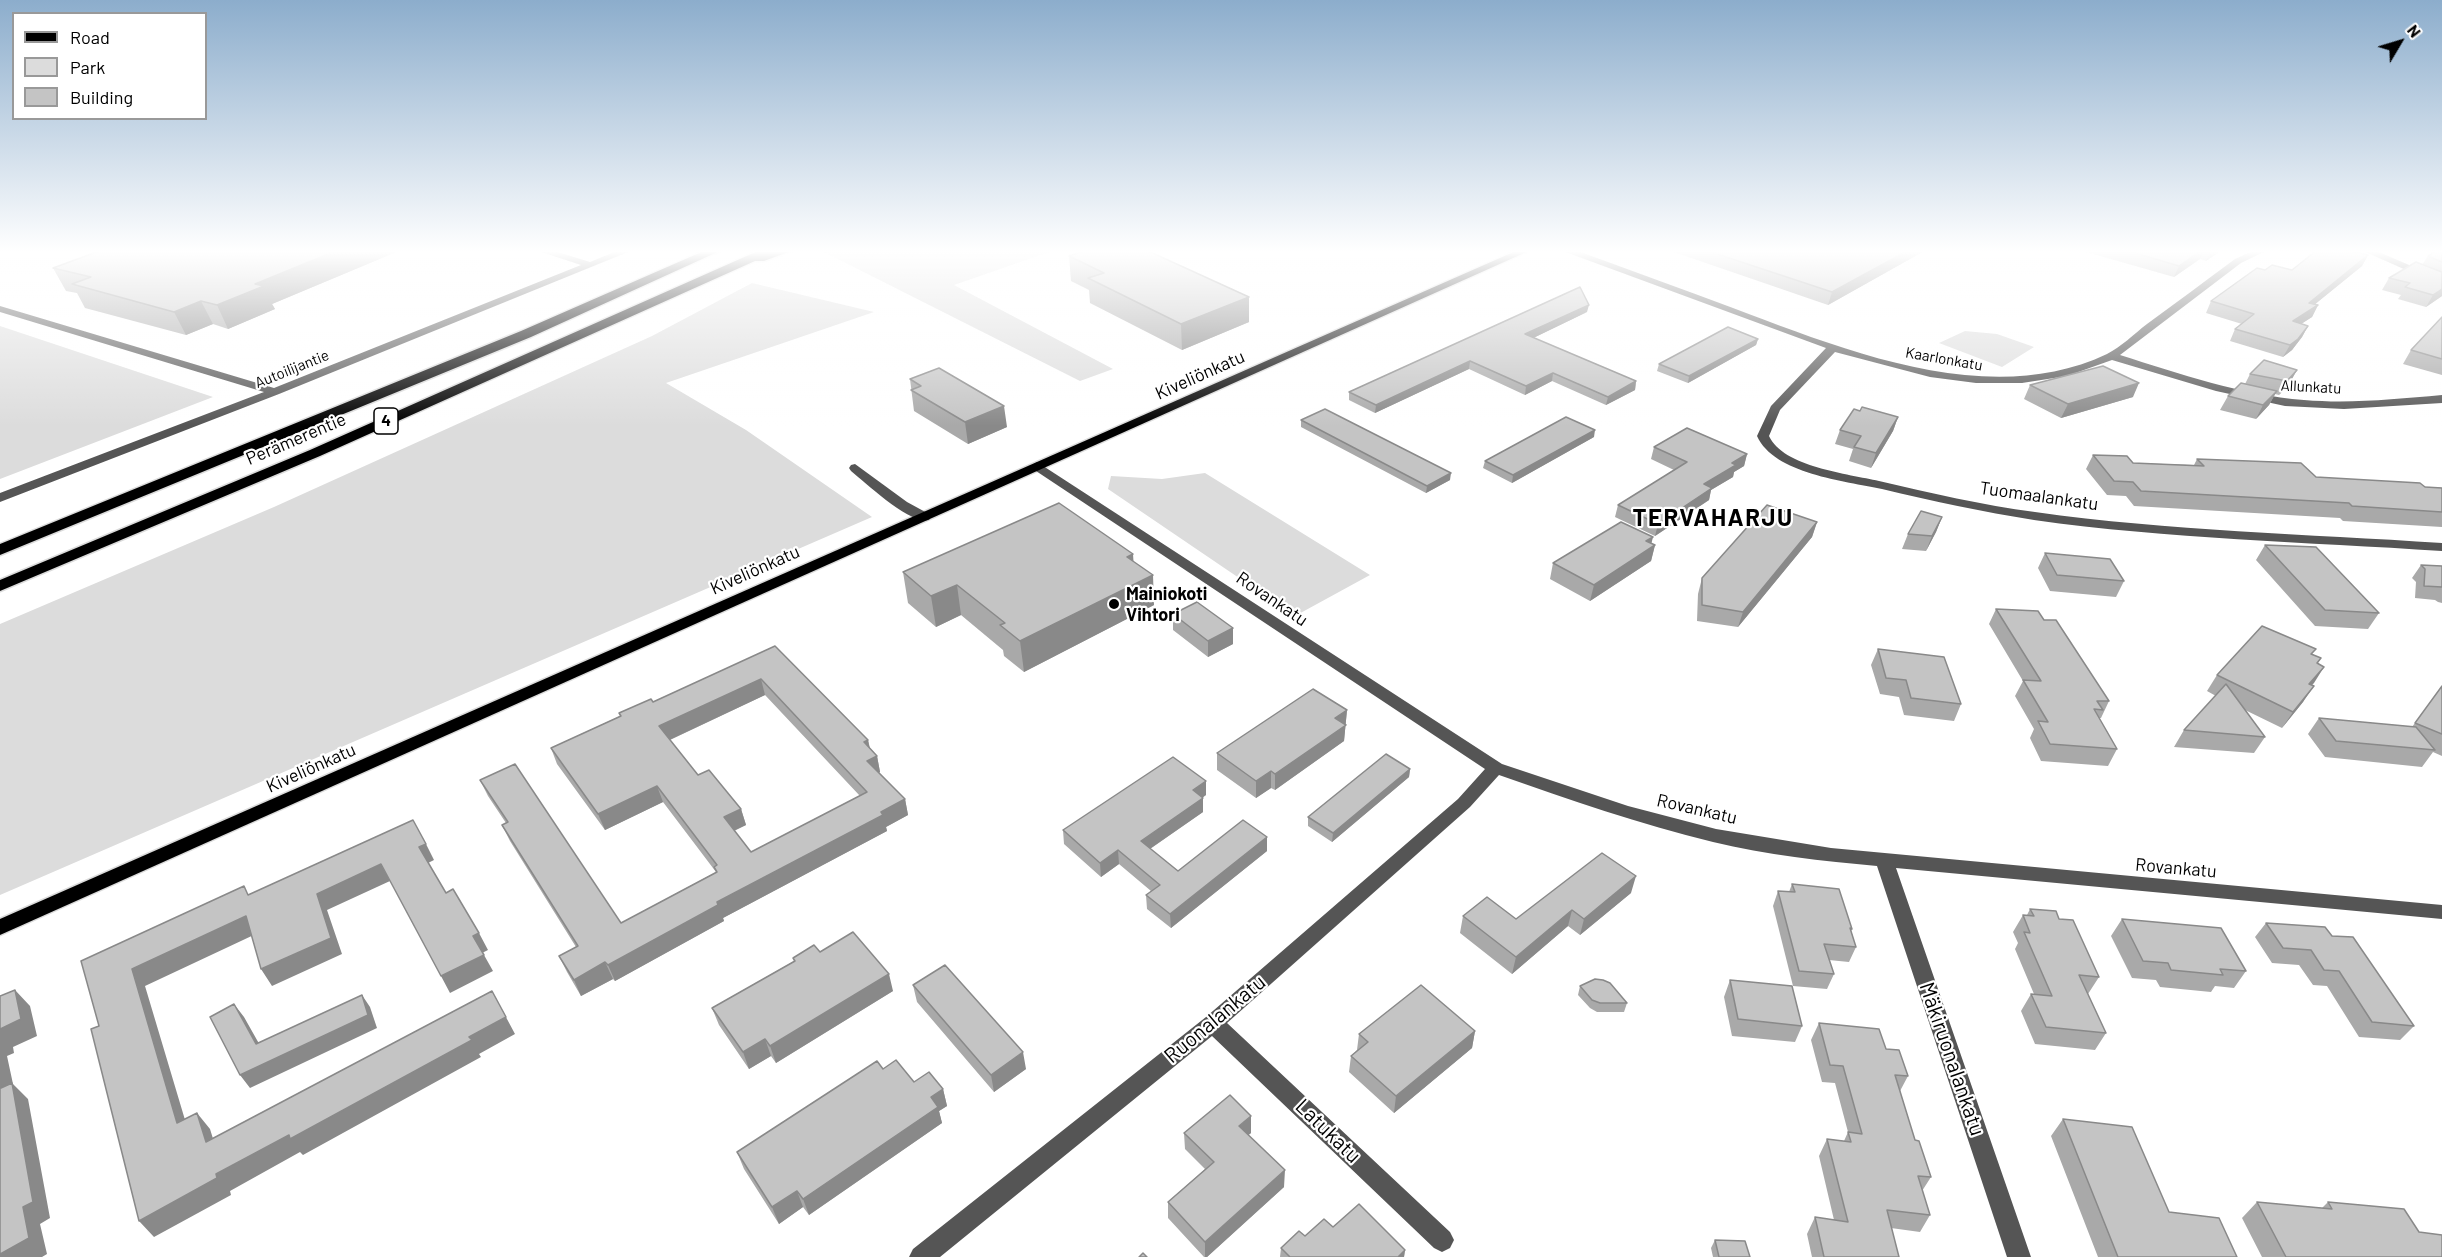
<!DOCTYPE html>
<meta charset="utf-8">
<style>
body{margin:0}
#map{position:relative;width:2442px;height:1257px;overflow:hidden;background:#fff;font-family:Barlow,sans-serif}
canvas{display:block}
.legend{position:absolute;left:12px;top:12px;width:195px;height:108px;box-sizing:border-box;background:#fff;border:2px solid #999;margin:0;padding:8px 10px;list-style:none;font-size:18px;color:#000}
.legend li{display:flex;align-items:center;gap:12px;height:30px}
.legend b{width:30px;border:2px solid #999}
.north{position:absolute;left:2370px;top:12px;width:60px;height:60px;-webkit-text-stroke:4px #fff;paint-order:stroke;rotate:52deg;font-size:16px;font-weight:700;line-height:24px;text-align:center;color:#000}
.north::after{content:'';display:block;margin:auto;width:21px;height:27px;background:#000;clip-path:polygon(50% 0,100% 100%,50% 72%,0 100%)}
</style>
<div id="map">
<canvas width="2442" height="1257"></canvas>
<ul class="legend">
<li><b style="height:8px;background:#000"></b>Road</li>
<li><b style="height:16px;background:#dcdcdc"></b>Park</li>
<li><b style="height:16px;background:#c4c4c4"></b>Building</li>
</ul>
<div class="north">N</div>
</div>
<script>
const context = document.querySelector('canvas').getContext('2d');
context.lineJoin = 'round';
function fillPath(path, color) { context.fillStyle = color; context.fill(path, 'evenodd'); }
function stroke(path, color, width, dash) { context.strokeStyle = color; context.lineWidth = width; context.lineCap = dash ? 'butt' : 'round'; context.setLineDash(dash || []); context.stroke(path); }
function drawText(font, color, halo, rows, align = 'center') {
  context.font = font + ' Barlow,sans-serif'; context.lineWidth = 4.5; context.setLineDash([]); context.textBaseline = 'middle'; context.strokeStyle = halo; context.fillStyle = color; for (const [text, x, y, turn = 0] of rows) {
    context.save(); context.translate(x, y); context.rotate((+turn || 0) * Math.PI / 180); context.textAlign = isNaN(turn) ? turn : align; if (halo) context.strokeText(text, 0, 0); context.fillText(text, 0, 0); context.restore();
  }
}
const green = new Path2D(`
 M820 250H1055L954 285 1113 369 1080 381Z
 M752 283 874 312 666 383 746 430 872 517 0 895V624L274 507 652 336Z
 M0 326 213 397 0 479Z
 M1965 331 1997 334 2034 347 2002 367 1939 343Z
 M1205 473 1370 575 1295 616 1108 489 1111 476 1162 479Z`);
const minor = new Path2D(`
 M535 250H551L590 262 619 250H633L279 394 0 502V493L264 392 0 312V306L274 388 581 265Z
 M1560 250H1575C1627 269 1680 288 1733 308 1845 350 1989 410 2107 354 2121 347 2134 334 2147 324 2176 303 2205 281 2235 259L2255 250H2268L2241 263 2120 355C2180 374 2241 395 2304 400 2350 404 2396 399 2442 395V403L2344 409 2285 406 2216 391 2112 360 2067 376 2022 383H1976L1930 377 1835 352 1780 410 1769 436C1783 467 1849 474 1879 481 1931 493 1982 505 2035 512 2170 531 2306 534 2442 543V551C2306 542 2169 539 2034 520 1983 512 1932 501 1882 489 1845 481 1774 474 1757 436L1771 406 1826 348Z
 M2361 250H2374L2442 279V286Z
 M1037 462 1502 764 1628 806 1716 829 1831 848 2442 905V919L1896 868 2031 1257H2007L1877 866C1823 861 1766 855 1713 842 1640 824 1570 800 1499 775L1470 807 1227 1023 1450 1232 1454 1240 1450 1248 1442 1252 1434 1248 1212 1036 940 1257H909L913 1249 1206 1017 1458 799 1485 769 1033 469 1031 466Z
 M855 464 907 502 929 514 931 517 929 520C910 525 866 483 851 471L849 468 851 465Z`);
const major = new Path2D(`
 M1518 250H1531L0 935V919Z`);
const highway = new Path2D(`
 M706 250H722L531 337 0 555V544L521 331Z
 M760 250H794L764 261H755L320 456 0 591V580L310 450Z`);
const wall = new Path2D(`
 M102 250H401L272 304 275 309 228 329 213 324 186 335 85 308 77 293 66 291 53 268Z
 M1668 250H1926L1828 305Z
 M2079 250H2222L2206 261 2200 259 2174 277Z
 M2442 250V296L2426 307 2398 299 2401 295 2382 290 2389 278 2422 265 2428 256Z
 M2368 255 2362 266 2315 304 2318 305 2312 317 2301 324 2308 326 2302 337 2292 350 2283 357 2230 341 2235 329 2242 324 2206 313 2211 301 2265 270H2292Z
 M1069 256 1249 322 1182 350 1090 303 1089 290 1071 281Z
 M1587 312 1533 338 1636 381 1635 390 1606 405 1552 381 1525 395 1469 369 1375 413 1349 400V392Z
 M2442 317V375L2403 364 2411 350Z
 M1758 339 1756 345 1688 383 1657 371 1659 364Z
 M2297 370 2289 384 2279 395 2275 394 2269 405 2256 419 2220 410 2228 396 2245 384 2250 374Z
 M910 379 1007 427 968 444 914 411Z
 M2030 385 2133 397 2061 418 2024 399Z
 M1860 411 1898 417 1893 431 1871 468 1849 461 1853 449 1835 444 1840 430Z
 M1301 420 1450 480 1426 493 1301 427Z
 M1594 437 1512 483 1483 468 1485 461Z
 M1654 447 1747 454 1744 466 1734 472 1733 477 1711 490 1709 500 1655 536 1615 517 1618 505 1674 470 1651 459Z
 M2093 455 2133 463 2194 465 2197 459 2316 477 2442 488V527L2343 521 2340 518 2134 506 2126 496 2107 495 2086 469Z
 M1942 517 1936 532 1926 551 1902 549 1908 534Z
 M1817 522 1812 537 1738 627 1697 621 1698 594 1702 578Z
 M1651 543 1655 545 1651 561 1590 601 1550 579 1553 563Z
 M2265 545 2379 613 2368 629 2315 626 2256 560Z
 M2045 553 2124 581 2116 597 2050 591 2038 568Z
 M1134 562 1154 605 1024 672 1004 656 1003 650 961 615 936 627 908 603 903 572Z
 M2421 565 2442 566V603L2438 602 2435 600 2415 598 2416 582 2412 578Z
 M1996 609 2044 620 2109 701 2101 718H2099L2117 749 2108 766 2041 761 2030 738 2034 729 2015 696 2023 681 1989 624Z
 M1173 614 1233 644 1208 657 1173 630Z
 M775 646 868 740 870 748 877 756 880 772H879L905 799 908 815 886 827 887 831 723 918 724 921 615 981 613 979 581 996 567 972 559 956 576 947 510 841 502 825 506 823 488 796 480 780 621 923 716 872 663 802 605 830 557 764 551 748 620 716 619 713 653 702ZM765 695 860 796 751 852 734 831 746 825 741 809 698 775 670 740Z
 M1878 649 1961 704 1954 721 1904 715 1899 697 1880 694 1871 665Z
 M2316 649 2312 654 2321 658 2317 664 2324 667 2311 685 2303 702 2282 728 2245 710 2265 737 2254 753 2174 747 2184 730 2216 696 2207 691 2217 675Z
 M2442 686V756L2433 752 2422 767 2325 757 2308 734 2319 718 2412 727Z
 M1347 710 1344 741 1275 790 1271 788 1256 798 1217 770V753Z
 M1410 769 1409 777 1332 842 1308 826V817Z
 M1206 795 1202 798 1203 812 1150 849 1178 871 1267 837V851L1171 928 1147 909 1146 895 1151 891 1119 864 1101 877 1064 844 1063 830Z
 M1792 884 1852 929 1851 931 1856 947 1849 962 1829 960 1834 974 1827 989 1793 986 1773 906 1778 891 1789 892Z
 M1631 893 1580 935 1568 926 1512 974 1460 933 1463 916 1516 919Z
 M2030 909 2059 919 2099 977 2088 994 2106 1033 2095 1050 2035 1044 2021 1011 2031 994H2034L2015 949 2018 943 2013 932 2023 915H2027Z
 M2122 919 2246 971 2234 988 2215 986 2211 992 2160 987 2156 980 2132 978 2111 936Z
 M2266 923 2332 936 2414 1026 2400 1040 2359 1037 2327 986 2313 985 2299 965 2272 963 2255 937Z
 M820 952 893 991 776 1063 771 1056 749 1069 719 1025 712 1008 794 961 793 958Z
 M1730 980 1802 1026 1795 1042 1732 1036 1724 997Z
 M913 985 1026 1069 994 1092 917 1002Z
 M1580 986 1627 1003 1624 1012H1597L1590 1008 1578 995Z
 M1819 1023 1886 1049 1908 1076 1900 1091 1915 1140 1931 1177 1922 1191 1930 1215 1920 1232 1891 1228 1899 1257H1812L1807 1234 1815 1217 1834 1220 1819 1156 1827 1139 1844 1141 1848 1132 1835 1083 1822 1082 1811 1040Z
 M1475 1031 1472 1048 1394 1113 1349 1072 1351 1056 1357 1050 1359 1034Z
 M914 1082 943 1089 947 1106 939 1111 942 1123 809 1215 803 1207 779 1224 744 1169 737 1152Z
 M2063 1119 2169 1212 2237 1257H2098L2051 1136Z
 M1184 1133H1251L1248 1135 1284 1187 1207 1257H1204L1168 1218V1202L1205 1169 1185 1149Z
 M2257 1202 2322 1208 2328 1202 2419 1232 2442 1257H2262L2242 1218Z
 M1333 1227 1405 1250 1404 1257H1280L1281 1248 1305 1236Z
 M1715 1240 1750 1257H1713L1711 1248Z`);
const shadedWall = new Path2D(`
 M338 250H401L272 304 275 309 228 329 217 305 255 284Z
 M1909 250H1926L1828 305 1832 292Z
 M2202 250H2205L2200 259 2174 277 2179 266Z
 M2211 250H2222L2206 261Z
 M2368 255 2362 266 2303 314 2309 303Z
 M2442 289V296L2426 307 2433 295Z
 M1249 297V322L1182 350 1181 324Z
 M201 301 213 324 186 335 174 312Z
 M1589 305 1587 312 1523 343 1525 334Z
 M2318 305 2312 317 2287 333 2293 321Z
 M2308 326 2302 337 2292 350 2283 357 2290 345Z
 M1758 339 1756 345 1688 383 1689 376Z
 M1470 361 1469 369 1375 413 1376 405Z
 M2297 370 2289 384 2279 395 2287 381Z
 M1553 373 1552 381 1525 395 1526 386Z
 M1636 381 1635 390 1606 405 1608 397Z
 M2139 383 2133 397 2061 418 2068 404Z
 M2277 391 2269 405 2256 419 2263 405Z
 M1004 406 1007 427 968 444 965 422Z
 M1898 417 1893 431 1871 468 1876 453Z
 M1595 430 1594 437 1512 483 1513 475Z
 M1747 454 1744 466 1734 472 1733 477 1711 490 1709 500 1655 536 1658 524 1704 484 1732 463Z
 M1451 473 1450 480 1426 493 1427 486Z
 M1942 517 1936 532 1926 551 1932 536Z
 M1817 522 1812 537 1738 627 1743 612Z
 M1653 537 1650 549 1655 545 1651 561 1590 601 1594 585 1646 541Z
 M1133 554 1135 584 1153 575 1154 605 1024 672 1020 641 1127 557Z
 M957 585 961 615 936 627 931 596Z
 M1233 628V644L1208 657V641Z
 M2324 667 2314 683 2298 700 2309 684Z
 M761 679 765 695 665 742 659 726Z
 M2314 686 2303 702 2282 728 2293 712Z
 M1347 710 1344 741 1275 790V774L1335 718Z
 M868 740 871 756 864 742Z
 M877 756 880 772 871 777 867 761Z
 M1410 769 1409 777 1332 842 1333 833Z
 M1271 771V788L1256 798V781Z
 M1206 781V795L1193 804V790Z
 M657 786 663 802 605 830 598 814Z
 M1203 798V812L1141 855V841Z
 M905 799 908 815 886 827 887 831 723 918 724 921 615 981 608 965 717 902Z
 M741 809 746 825 729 833 724 817Z
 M1267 837V851L1171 928 1170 914Z
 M426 844 434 860 428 863 419 847Z
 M1118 850 1119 864 1101 877 1100 863Z
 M381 864 390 881 327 910 342 954 272 986 261 969 317 894Z
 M1636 876 1631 893 1580 935 1584 919Z
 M1572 910 1568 926 1512 974 1516 957Z
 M246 916 258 933 145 986 191 1140 177 1123 132 969Z
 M479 933 488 950 482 953 473 936Z
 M484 955 493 971 450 993 441 976Z
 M605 962 613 979 581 996 574 980Z
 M889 974 893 991 776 1063 770 1046Z
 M15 990 30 1006 37 1036 13 1047 14 1053 7 1056 13 1084 28 1099 50 1218 40 1224 47 1254 42 1257H0V1254L23 1207 0 1083V1029Z
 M492 991 515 1034 479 1054 481 1057 303 1155 300 1152 230 1191 231 1195 154 1237 139 1221 216 1174 469 1037Z
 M362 995 370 1007 377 1028 250 1088 240 1075Z
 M234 1004 244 1017 266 1056 256 1044Z
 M1475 1031 1472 1048 1394 1113 1396 1096Z
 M765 1039 771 1056 749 1069 743 1052Z
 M1023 1052 1026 1069 994 1092 991 1075Z
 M943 1089 947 1106 939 1111 942 1123 809 1215 803 1199 931 1097Z
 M197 1113 210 1129 219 1158 206 1142Z
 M1251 1116V1133L1239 1143V1126Z
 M1285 1170 1284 1187 1207 1257H1205V1242Z
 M797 1191 803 1207 779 1224 772 1207Z
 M1405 1250 1404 1257H1398Z`);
const building = new Path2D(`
 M102 250H338L255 284 264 286 217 305 201 301 174 312 72 284 91 277 53 268Z
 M1087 250H1146L1249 297 1181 324 1088 278 1104 273 1069 256Z
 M1705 250H1909L1832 292Z
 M2125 250H2202L2179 266Z
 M2317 250H2347L2368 255 2309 303 2318 305 2293 321 2308 326 2298 339 2290 345 2235 329 2254 314 2211 301 2257 268 2265 270 2272 265 2292 270Z
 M2437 250H2442V262L2428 256Z
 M2416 262 2442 272V289L2433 295 2405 287 2410 283 2389 278Z
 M1580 287 1589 305 1525 334 1636 381 1608 397 1553 373 1526 386 1470 361 1376 405 1349 392Z
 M2442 317V359L2411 350Z
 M1728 327 1758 339 1689 376 1659 364Z
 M2264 360 2297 370 2287 381 2250 374Z
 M2103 366 2139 383 2068 404 2030 385Z
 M939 368 1004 406 965 422 911 390 921 386 910 379Z
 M2241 383 2277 391 2263 405 2228 396Z
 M1862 407 1898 417 1876 453 1854 447 1861 436 1840 430 1854 409 1860 411Z
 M1325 409 1451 473 1427 486 1301 420Z
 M1566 417 1595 430 1513 475 1485 461Z
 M1687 428 1747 454 1732 463 1736 465 1704 484 1712 488 1658 524 1618 505 1687 462 1654 447Z
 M2093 455 2127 456 2133 463 2204 466 2197 459 2301 463 2316 477 2420 483 2425 487 2442 488V512L2352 506 2349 503 2141 491 2133 482 2114 481Z
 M1059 503 1133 554 1127 557 1153 575 1020 641 1000 625 1005 623 957 585 931 596 903 572Z
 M1767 505 1817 522 1743 612 1702 605V578Z
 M1921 511 1942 517 1932 536 1908 534Z
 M1621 522 1653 537 1646 541 1655 545 1594 585 1553 563Z
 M2265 545 2316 547 2379 613 2325 610Z
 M2045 553 2110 559 2124 581 2057 575Z
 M2421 565 2442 566V587L2424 586 2425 569Z
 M1197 602 1233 628 1208 641 1173 614Z
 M1996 609 2038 611 2044 620H2056L2109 701H2097L2103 710 2094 709 2117 749 2050 744 2038 721 2048 722 2023 680 2041 681Z
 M2262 626 2316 649 2311 654 2321 658 2317 663 2324 667 2309 684 2314 686 2293 712 2217 675Z
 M775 646 868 740 864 742 877 756 867 761 905 799 881 812 883 815 717 902 718 905 608 965 605 962 574 980 559 956 578 946 502 825 508 822 480 780 515 764 621 923 717 872 714 867 717 865 657 786 598 814 551 748 621 716 619 713 651 699 653 702ZM761 679 867 792 751 852 724 817 741 809 709 770 698 775 659 726Z
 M1878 649 1944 657 1961 704 1911 698 1906 680 1886 678Z
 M2226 684 2265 737 2184 730Z
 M2442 686V734L2415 723Z
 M1313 689 1347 710 1335 718 1346 725 1275 774 1271 771 1256 781 1217 753Z
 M2319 718 2416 727 2435 750 2336 741Z
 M1386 754 1410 769 1333 833 1308 817Z
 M1173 757 1206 781 1193 790 1203 798 1141 841 1178 871 1243 820 1267 837 1170 914 1146 895 1160 885 1118 850 1100 863 1063 830Z
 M413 820 426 844 419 847 446 893 453 889 479 933 473 936 484 955 441 976 381 864 317 894 331 938 261 969 246 916 132 969 177 1123 197 1113 206 1142 492 991 506 1017 469 1037 472 1040 290 1139 289 1135 216 1174 217 1178 139 1221 91 1029 99 1026 81 961 244 886 248 895Z
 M1602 853 1636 876 1584 919 1572 910 1516 957 1463 916 1487 897 1516 919Z
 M1792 884 1839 889 1852 929 1850 928 1856 947 1824 944 1834 974 1799 971 1778 891 1795 892Z
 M2030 909 2056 911 2059 919 2073 920 2099 977 2079 975 2106 1033 2046 1027 2031 994 2052 996 2024 932 2030 933 2023 915 2034 916Z
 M2122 919 2221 928 2246 971 2220 969 2223 975 2171 970 2168 963 2143 961Z
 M2266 923 2325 927 2332 936 2353 937 2414 1026 2372 1022 2339 971 2324 970 2311 950 2283 948Z
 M853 932 889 974 770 1046 765 1039 743 1052 712 1008 795 961 793 958 814 945 820 952Z
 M945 965 1023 1052 991 1075 913 985Z
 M1595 979 1603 980 1610 983 1627 1003H1600L1592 1000 1580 986Z
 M1730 980 1792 986 1802 1026 1738 1019Z
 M1421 985 1475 1031 1396 1096 1351 1056 1368 1042 1359 1034Z
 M15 990 21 1019 0 1029V996Z
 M362 995 368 1015 240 1075 210 1017 234 1004 256 1044Z
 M1819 1023 1879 1029 1886 1049 1899 1050 1908 1076 1895 1075 1915 1140 1919 1141 1931 1177 1918 1176 1930 1215 1887 1210 1899 1257H1824L1815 1217 1848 1222 1827 1139 1851 1142 1848 1132 1862 1134 1843 1066 1830 1065Z
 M896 1060 914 1082 929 1072 943 1089 931 1097 938 1107 803 1199 797 1191 772 1207 737 1152 877 1061 883 1069Z
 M0 1083 1 1088 12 1083 33 1202 23 1207 29 1238 0 1254Z
 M1230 1095 1251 1116 1239 1126 1285 1170 1205 1242 1168 1202 1214 1162 1184 1133Z
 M2063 1119 2132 1127 2169 1212 2219 1218 2237 1257H2118Z
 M2257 1202 2332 1209 2328 1202 2404 1209 2419 1232 2442 1235V1257H2286Z
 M1359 1204 1405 1250 1398 1257H1290L1281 1248 1299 1231 1305 1236 1324 1219 1333 1227Z
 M1715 1240 1745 1241 1750 1257H1719Z
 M1143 1253 1147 1257H1139Z`);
const markers = [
 [1114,604,6,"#000"]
];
const farStreetnames = [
 ["Kaarlonkatu",1944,359,10],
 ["Autoilijantie",292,369,-22],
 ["Allunkatu",2311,387,3]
];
const shields = [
 [386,421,24]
];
const shieldNames = [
 ["4",386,421]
];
const streetNames = [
 ["Kiveliönkatu",1200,375,-24],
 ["Perämerentie",296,439,-23],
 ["Tuomaalankatu",2039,496,8],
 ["Kiveliönkatu",755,570,-24],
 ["Rovankatu",1272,599,34],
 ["Kiveliönkatu",311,768,-24],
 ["Rovankatu",1697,809,13],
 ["Rovankatu",2176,868,5]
];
const poiNames = [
 ["Mainiokoti",1126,594],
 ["Vihtori",1126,615]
];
const nearStreetnames = [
 ["Ruonalankatu",1215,1019,-40],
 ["Mäkiruonalankatu",1952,1059,71],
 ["Latukatu",1328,1131,44]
];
const districtNames = [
 ["TERVAHARJU",1713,518]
];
fillPath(green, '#dcdcdc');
stroke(major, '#dbdbdb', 3);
stroke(highway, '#dbdbdb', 3);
fillPath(minor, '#555');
fillPath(major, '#000');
fillPath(highway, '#000');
fillPath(wall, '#a9a9a9');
fillPath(shadedWall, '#898989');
fillPath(building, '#c4c4c4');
stroke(building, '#898989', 1.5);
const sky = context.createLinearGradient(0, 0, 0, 426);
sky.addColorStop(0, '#8cadcc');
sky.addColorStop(0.59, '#fff');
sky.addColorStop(1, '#ffffff00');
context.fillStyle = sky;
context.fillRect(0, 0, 2442, 426);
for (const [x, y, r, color] of markers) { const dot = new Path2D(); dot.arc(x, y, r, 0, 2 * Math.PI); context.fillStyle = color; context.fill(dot); stroke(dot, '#fff', 2); }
drawText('15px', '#000', '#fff', farStreetnames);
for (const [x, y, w] of shields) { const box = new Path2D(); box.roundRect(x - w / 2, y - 13, w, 26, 4.5); context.fillStyle = '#fff'; context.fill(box); stroke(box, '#000', 1.5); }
drawText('bold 16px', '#000', null, shieldNames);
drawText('18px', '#000', '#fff', streetNames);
drawText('bold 18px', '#000', '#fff', poiNames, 'left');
drawText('21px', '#000', '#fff', nearStreetnames);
context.letterSpacing = '1.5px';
drawText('bold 24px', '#000', '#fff', districtNames);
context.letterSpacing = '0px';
</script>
